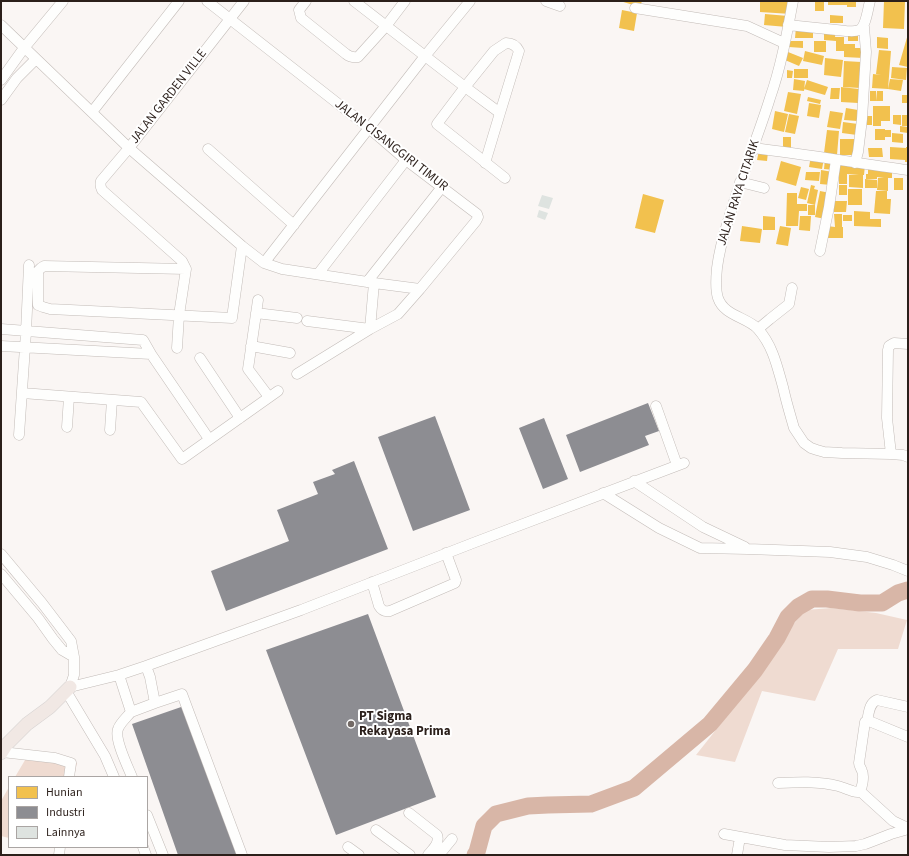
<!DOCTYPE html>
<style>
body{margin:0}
#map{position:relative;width:909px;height:856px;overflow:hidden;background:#faf6f4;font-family:"Source Sans 3",sans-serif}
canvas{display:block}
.frame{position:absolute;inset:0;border:2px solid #2b1f1a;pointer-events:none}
.legend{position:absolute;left:8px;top:776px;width:140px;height:72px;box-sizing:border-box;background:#fff;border:1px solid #aaa5a3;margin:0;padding:5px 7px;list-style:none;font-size:12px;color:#2b1f1a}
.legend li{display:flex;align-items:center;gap:8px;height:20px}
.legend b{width:20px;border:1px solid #aaa5a3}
</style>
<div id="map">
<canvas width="909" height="856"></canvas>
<div class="frame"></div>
<ul class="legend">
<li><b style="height:11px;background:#f2c14e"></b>Hunian</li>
<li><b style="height:11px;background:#8d8d92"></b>Industri</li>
<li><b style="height:11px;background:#dee3e0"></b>Lainnya</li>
</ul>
</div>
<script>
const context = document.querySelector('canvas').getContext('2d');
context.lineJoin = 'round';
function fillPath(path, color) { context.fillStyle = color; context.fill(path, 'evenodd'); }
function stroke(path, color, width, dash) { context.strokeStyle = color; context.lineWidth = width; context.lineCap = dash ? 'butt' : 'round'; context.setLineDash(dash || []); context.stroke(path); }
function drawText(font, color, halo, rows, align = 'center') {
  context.font = font + ' "Source Sans 3",sans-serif'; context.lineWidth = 4; context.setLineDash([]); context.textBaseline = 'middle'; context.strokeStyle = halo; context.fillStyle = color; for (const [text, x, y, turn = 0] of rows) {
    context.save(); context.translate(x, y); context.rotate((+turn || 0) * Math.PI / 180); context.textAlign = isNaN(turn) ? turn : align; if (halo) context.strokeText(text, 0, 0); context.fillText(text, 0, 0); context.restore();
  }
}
const green = new Path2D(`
 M831 608 876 613 907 620 898 649H838L815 701 762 691 735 762 696 755 750 687 784 635 806 610Z
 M31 750 77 763 74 777H15Z
 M9 787V838L1 836V801Z`);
const homes = new Path2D(`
 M620 1H642L640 7Z
 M760 1H791V14L760 12Z
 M815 1H824V11H815Z
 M828 1H856V7H847V5H828Z
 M884 1H905L904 29 883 28Z
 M622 10 637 13 634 31 619 28Z
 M765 14 788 16 787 27 764 25Z
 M830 15 843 16V23H830Z
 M796 27 813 28V38H795Z
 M824 31H836L835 37H844V44H855V48H863V58L844 57V51H836V41L824 40Z
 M848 33H858V41H848Z
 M908 34V67L899 65Z
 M877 37 888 38V49L877 48Z
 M789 41H803V48L789 47Z
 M814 41H826V52H814Z
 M879 50 891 51 888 89 872 88 873 74 881 75 876 74Z
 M805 51 824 56 822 65 803 61Z
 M788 52 803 58 799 66 785 60Z
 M825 58 843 60 841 77 824 75Z
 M844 61 861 62 860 88 843 87Z
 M892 67 907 68 906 80 891 78Z
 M794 69H808V78H794Z
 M787 70 793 71 792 78H787Z
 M794 79 805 81 804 91 793 90Z
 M890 79 903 80 901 91 888 89Z
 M807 80 828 87 825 95 804 89Z
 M841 87 859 89 858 103 841 102Z
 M831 88H840L839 99H830Z
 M870 91H876V101H870Z
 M877 91H883V101H876Z
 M788 92 801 94 797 114 784 111Z
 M902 95H908V103H902Z
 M808 97 821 100 820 104 807 101Z
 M809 103 821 105 819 118 807 116Z
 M873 106H890V121H881V126H873Z
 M846 108 858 110 857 121 844 120Z
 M775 111 788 114 784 132 772 129Z
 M830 111 843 113 840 129 827 127Z
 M789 114 799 116 795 134 785 132Z
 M893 115H901V125L893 124Z
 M902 115H908V126H902Z
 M867 116H872V125H867Z
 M843 122 858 124 857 135 842 133Z
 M900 126 908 127V133L900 132Z
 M875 129H885V130H891V137H885V140H875Z
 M827 130 839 131 837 155 824 153Z
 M892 133 903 134V143L892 142Z
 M783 137H791V150H783Z
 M840 139H854V155H840Z
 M890 147 906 148V147H908V162H905V160L890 159Z
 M868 148H882L883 157H869Z
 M759 150 768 152 767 161 757 160Z
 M811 156 824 158 822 169 809 167Z
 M825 159 835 160 834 170 824 169Z
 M781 161 801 167 796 186 776 180Z
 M839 164 865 165 864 175H863V188L849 187V175H859L847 174V184H839Z
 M868 167 892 169V178H888V191L877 190 878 178H884L877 177V179H866V174H868Z
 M821 170 833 172 831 185 820 184Z
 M806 172H820L819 181 805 180Z
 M894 178H903V190H894Z
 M865 179 877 180V188H865Z
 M811 185 815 186 814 189 818 190 815 205 807 203Z
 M839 185H847V195H839Z
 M801 187 809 189 806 200 798 198Z
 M848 189H862V205H848Z
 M820 191 830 193 825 219 815 217Z
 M876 191H887V199H891L890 214 874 213Z
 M787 193H797V204H807V211H799L798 226H786Z
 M643 194 664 200 655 233 635 228Z
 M834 201H847L846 212H834Z
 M808 205H815V215H808Z
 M854 211 870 212V219H881V227L854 226Z
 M834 214H842V227H838H843V238H827V226L835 227Z
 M843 215H852V221H843Z
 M763 216 775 217V230H763Z
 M800 216H811L810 231 799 230Z
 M742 226 762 229 760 243 740 241Z
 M780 226 791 228 788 246 776 244Z`);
const industry = new Path2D(`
 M648 403 659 431 645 436 649 445 580 472 566 435Z
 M435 416 470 510 413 531 378 437Z
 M544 418 568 479 543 489 519 428Z
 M354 461 388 549 226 611 211 571 289 541 277 510 318 494 313 482 335 474 332 470Z
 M368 614 436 797 336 835 266 650Z
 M184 706 237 855H178L132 724Z`);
const river = new Path2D(`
 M475 855 477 852 484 826 496 814 528 806 548 805 591 804 634 788 710 724 755 670 777 638 788 617 798 607 812 599H827L860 603H882L898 593 908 590`);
const building = new Path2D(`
 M542 195 553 198 549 209 538 206Z
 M539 210 548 213 545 220 537 217Z`);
const minor = new Path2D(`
 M207 1 369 128 406 160 477 214 478 217 476 221 420 289 398 314 370 329 374 283
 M306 1 299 10 301 18 346 54C350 57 353 58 358 57L386 26 405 1
 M354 1 465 87 500 113 519 51C516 45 512 43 506 43L494 51 465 87 437 124 505 178
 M546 1 560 6
 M793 1C787 33 781 67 770 98 757 140 740 179 728 221 723 237 719 252 717 268 716 278 715 289 718 298 724 316 747 317 758 329 773 346 777 366 783 387 786 401 790 414 794 428L804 443 811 448 817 450 824 452 842 453 891 454 903 455 908 457
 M635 8 747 26 784 43
 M1 25 129 148 244 1
 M788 25 846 31C850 31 855 32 859 30 866 27 868 8 870 1
 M1 80 24 48 63 1
 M1 100 17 78 36 59
 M92 112 179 1
 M753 148C805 154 856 163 908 170
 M208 149 294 225
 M485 163 500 113
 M855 163 858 152 862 119 866 52 864 27
 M740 182 764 188
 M820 251 829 207 836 160
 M264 263 425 56 470 1
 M186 269 44 266 41 268 38 271V305L43 307 50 309 232 318 242 246
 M318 274 406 160
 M367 282 442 187
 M258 300 248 369 269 397
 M256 313 297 318
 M307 321 370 329
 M1 329 143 340 151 354 209 439
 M758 329 770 319 789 304 792 288
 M1 346 151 354
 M251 346 290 353
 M177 348 179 315 186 269 182 261 102 190C100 186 100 184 101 181L129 148 242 246 264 263 282 269 374 283 420 289
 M200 358 240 418
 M297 374 370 329
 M22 393 141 402 182 459 278 391
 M656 406 677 465
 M67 427 69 397
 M110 430 112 400
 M19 435 26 332 29 265
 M891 454 887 418 888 350 889 346 894 343 908 344
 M634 481 703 527 745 547
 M603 493 659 528 700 548 748 549 830 552 867 557 893 565 908 571
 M1 554 42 603 71 641 74 657 62 650 53 639 38 618 1 574
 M372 582 379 606C382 611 385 612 390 611L455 583 456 580 446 553
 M119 675 131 712 155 703 150 677 146 666
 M70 687 119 675 146 666 301 610 473 543 684 463
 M70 687 74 675V657
 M66 691 105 756 114 777
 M155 703 182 694 242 855
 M131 712C127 717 120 723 118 729 114 739 128 767 132 777
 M867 721C869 713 869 703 877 700L908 707
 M2 752 55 758 71 763 69 777
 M778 783C798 782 818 781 838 786 842 787 856 793 858 792 863 790 864 775 862 771 861 768 859 766 859 763L865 722 869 721 908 737
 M860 791 893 821 908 828
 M409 813 437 835C440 843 433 849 428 855
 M147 815 163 855
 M376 830 410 855
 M724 834 785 845 829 847 856 846 865 844 873 841 891 834 908 829
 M143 847 146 855
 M348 847 359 855
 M59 855 60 847
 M439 855 452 839
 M737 855 740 837`);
const major = new Path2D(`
 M1 753 6 745 27 724 50 707 70 687`);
const markers = [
 [351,724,4,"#736a66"]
];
const streetNames = [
 ["JALAN GARDEN VILLE",169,97,-52],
 ["JALAN CISANGGIRI TIMUR",391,146,38],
 ["JALAN RAYA CITARIK",739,193,-72]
];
const poiNames = [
 ["PT Sigma",359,717],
 ["Rekayasa Prima",359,732]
];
fillPath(green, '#efdbd1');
fillPath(homes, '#f2c14e');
fillPath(industry, '#8d8d92');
stroke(river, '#d8b6a7', 17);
fillPath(building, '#dee3e0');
stroke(minor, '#c2bbb7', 11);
stroke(major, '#d7d3d2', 14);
stroke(minor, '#fefefd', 10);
stroke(major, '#f1e8e4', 13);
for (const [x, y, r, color] of markers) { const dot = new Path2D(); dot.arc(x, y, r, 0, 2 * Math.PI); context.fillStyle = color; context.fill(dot); stroke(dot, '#fff', 1.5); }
drawText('13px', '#2b1f1a', '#fff', streetNames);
drawText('bold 13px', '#2b1f1a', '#fff', poiNames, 'left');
</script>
